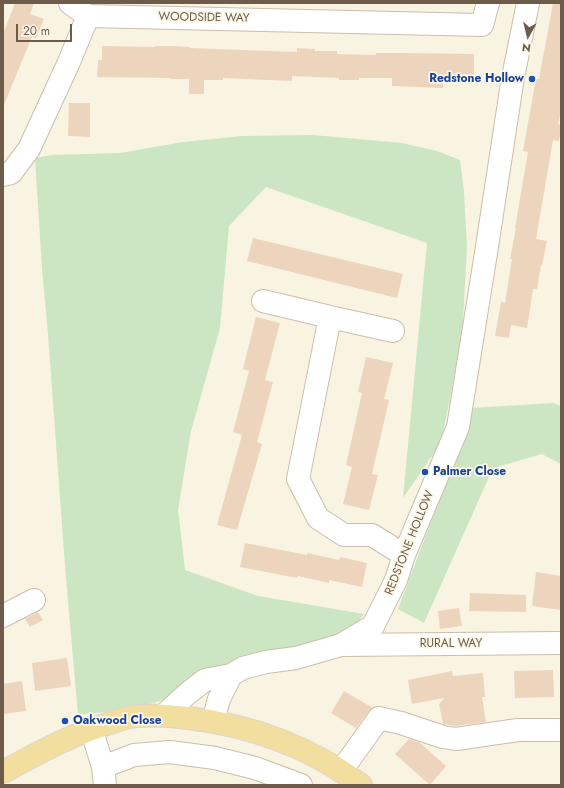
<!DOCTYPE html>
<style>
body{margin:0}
#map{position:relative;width:564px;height:788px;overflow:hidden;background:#f9f3e2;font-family:Jost,sans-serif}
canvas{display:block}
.frame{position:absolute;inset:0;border:4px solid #6e5c4b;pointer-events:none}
.north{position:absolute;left:508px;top:16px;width:40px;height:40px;-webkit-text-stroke:3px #fdf7e7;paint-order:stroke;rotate:188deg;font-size:11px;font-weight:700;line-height:16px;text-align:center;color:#6e5c4b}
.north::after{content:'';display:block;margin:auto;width:14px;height:18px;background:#6e5c4b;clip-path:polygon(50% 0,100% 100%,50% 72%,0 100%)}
.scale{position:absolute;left:16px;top:24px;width:56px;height:18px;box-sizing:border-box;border:2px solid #6e5c4b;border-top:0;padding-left:5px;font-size:12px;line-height:14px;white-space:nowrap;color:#6e5c4b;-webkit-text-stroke:3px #fdf7e7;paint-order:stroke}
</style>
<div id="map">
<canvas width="564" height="788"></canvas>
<div class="frame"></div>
<div class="north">N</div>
<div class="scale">20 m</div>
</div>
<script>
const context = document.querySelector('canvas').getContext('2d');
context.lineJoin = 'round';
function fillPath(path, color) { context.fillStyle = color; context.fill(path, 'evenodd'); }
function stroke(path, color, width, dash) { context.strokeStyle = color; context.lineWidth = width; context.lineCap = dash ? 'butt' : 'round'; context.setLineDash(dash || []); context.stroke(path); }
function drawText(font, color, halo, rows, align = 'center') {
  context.font = font + ' Jost,sans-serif'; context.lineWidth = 3.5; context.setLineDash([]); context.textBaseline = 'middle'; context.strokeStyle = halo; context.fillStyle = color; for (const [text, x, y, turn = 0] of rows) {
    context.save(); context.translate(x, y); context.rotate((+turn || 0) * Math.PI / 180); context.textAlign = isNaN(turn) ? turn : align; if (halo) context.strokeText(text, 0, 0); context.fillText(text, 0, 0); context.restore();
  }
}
const green = new Path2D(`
 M313 135 402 143 437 151 460 160 464 192 467 247 462 338 441 443 403 498 427 243 266 187 229 226 220 328 191 431 178 510 185 570 258 596 364 614 354 628 276 657 196 678 161 701 122 710 78 715 65 566 48 334 42 268 35 158 52 155 120 153 183 142 242 136Z
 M553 403 561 406V464L542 454 493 468 424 623 398 609 429 527 472 408Z`);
const building = new Path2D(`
 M15 3H34L30 14 44 19 36 38 32 37 3 107V34Z
 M553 3H561V110L558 124 561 125V129L559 141 553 140 536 239 547 241 542 265H541L537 289H533L527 328 511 325 509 338 495 336 501 302 505 303 512 259H510L516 228H515L528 152 523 151 536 79H539Z
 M102 46 155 47V46H172L190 47V48L297 52V48L315 49V51H337V54L376 55V53H407L474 54V81L443 80V88L392 86V78H359V80H339V78L292 76V81L223 78V80H204V94H189V79H171V78L97 77 98 60H102Z
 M69 103H90V137L68 136Z
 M253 238 403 274 397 298 247 261Z
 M256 317 280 323 265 380 273 382 257 442 262 444 237 530 217 525 242 435 233 432 249 371 243 369Z
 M366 357 393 363 384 399 389 400 372 474 378 475 369 510 343 504 352 467 346 465 362 393 358 392Z
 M245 543 307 555V553L339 560 340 557 367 563 362 587 329 580V583L298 576 297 578 240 567Z
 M536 572 561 576V610L532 606Z
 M470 593 526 595V612L469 611Z
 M459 608 462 626 440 629 438 611Z
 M38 612 43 620 30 627 25 619Z
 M67 658 71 686 35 691 32 663Z
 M553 670 554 697 515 698 514 671Z
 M452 671 453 676 483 673 485 697H482L486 722 456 726 443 724 439 704 444 698 412 704 408 680Z
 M22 681 26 711 3 714V684Z
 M344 691 373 708 369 711 356 728 331 713Z
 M409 739 419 742 446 766 430 785 395 754Z`);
const minor = new Path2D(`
 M70 3 88 16
 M3 175 11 173 29 149 69 62 88 16 482 25 488 3
 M263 301 330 317 298 479 318 518 344 535H372L404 555
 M330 317 393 331
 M3 616 34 600
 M342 645 561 643
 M164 715 187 694 205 680 231 675 243 668 266 662 296 658 341 645 373 626 396 580 404 555 458 427 486 253 513 77 528 3
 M213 721 219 699 231 675
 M91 728 103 767 105 785
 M103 767 134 755 170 752 215 758 255 768 301 785
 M341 771 379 718 401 723 443 737 456 739 518 730H561`);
const major = new Path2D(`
 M3 772C38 753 72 734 110 723 117 721 124 718 130 717 150 714 169 716 188 718 250 725 311 747 361 785`);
const markers = [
 [532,79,4,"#1a4fb4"],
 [425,472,4,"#1a4fb4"],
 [65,721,4,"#1a4fb4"]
];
const streetNames = [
 ["WOODSIDE WAY",204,18,1],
 ["REDSTONE HOLLOW",410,543,-68],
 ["RURAL WAY",451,644]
];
const transitNames = [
 ["Redstone Hollow",524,79,"right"],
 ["Palmer Close",433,472],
 ["Oakwood Close",73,721]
];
fillPath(green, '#cce5c2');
fillPath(building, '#ecd5bc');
stroke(minor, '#cbbeac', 24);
stroke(major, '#d9d5d0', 24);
stroke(minor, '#fff', 22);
stroke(major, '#f2de9f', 22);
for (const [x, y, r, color] of markers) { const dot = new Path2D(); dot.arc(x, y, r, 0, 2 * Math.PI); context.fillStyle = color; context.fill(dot); stroke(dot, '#fdf7e7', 1.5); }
drawText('12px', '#6e5c4b', '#fdf7e7', streetNames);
drawText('bold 12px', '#164399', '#fdf7e7', transitNames, 'left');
</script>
